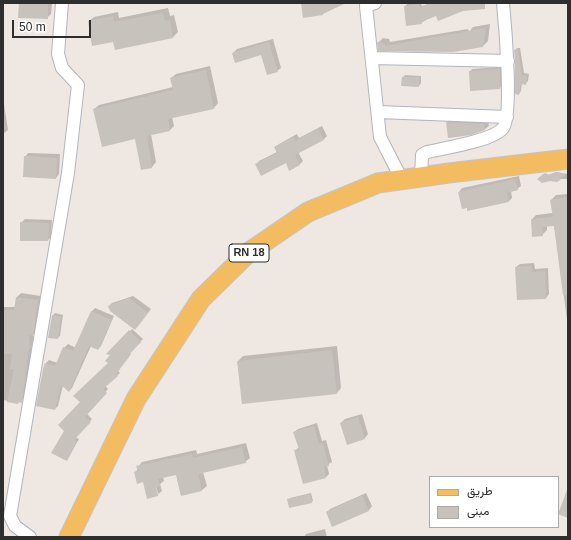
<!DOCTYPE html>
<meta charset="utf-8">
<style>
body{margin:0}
#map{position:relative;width:571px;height:540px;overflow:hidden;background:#efe7e1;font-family:Helvetica,Vazirmatn,sans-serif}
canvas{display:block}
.frame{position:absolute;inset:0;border:4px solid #2e2e2e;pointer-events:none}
.legend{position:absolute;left:429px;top:476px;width:130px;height:52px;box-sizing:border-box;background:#fff;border:1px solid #ababab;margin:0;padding:5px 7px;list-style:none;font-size:12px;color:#2e2e2e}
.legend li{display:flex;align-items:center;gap:8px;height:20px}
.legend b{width:20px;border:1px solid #ababab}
.scale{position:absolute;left:12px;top:20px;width:79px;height:18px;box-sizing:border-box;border:2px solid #2e2e2e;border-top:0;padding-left:5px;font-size:12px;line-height:14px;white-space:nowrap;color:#2e2e2e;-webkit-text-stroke:3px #fff;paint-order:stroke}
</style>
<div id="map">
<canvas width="571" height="540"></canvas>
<div class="frame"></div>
<ul class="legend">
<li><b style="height:5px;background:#f4bc61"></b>طريق</li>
<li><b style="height:11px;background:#c8c2bc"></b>مبنى</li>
</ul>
<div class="scale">50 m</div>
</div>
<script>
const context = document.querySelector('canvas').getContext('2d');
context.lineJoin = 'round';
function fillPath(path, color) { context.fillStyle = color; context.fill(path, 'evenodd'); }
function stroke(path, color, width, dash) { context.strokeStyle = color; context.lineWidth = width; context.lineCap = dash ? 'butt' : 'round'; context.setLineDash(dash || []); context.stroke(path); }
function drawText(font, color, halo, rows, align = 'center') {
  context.font = font + ' Helvetica,sans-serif'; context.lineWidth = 3.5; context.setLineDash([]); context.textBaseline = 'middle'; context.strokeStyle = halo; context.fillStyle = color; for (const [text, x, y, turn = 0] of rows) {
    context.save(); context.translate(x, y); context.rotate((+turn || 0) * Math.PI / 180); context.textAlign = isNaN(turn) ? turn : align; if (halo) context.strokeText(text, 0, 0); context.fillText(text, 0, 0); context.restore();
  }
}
const shadow = new Path2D(`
 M20 3H52L51 14 47 18Z
 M421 3 422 6 430 3H454L421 23 405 7 407 4Z
 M168 8 170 16 174 15 178 32 173 37 89 21 94 17 118 12 119 18Z
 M490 24 488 41 483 46 379 50 378 43 383 38 389 39 390 42 468 29 469 32 473 27Z
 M273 39 281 68 277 71 262 54 233 53 237 49Z
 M517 48H520L524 73 529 74 528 81 525 84 522 83 521 91 519 94 515 50Z
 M210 66 218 103 214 108 172 117 174 126 170 130 151 134 156 162 152 167 142 169 136 138 94 109 99 105 173 87 171 78 176 74Z
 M502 67V85L500 88 470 72 472 69Z
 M405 75 421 76V83L419 86 403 77Z
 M3 97 8 130 3 134Z
 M450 119 488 120 489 126 485 129 471 134 447 122Z
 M322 126 327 136 323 140 298 152 303 161 299 165 286 162 256 165 259 161 277 152 275 147 279 144 297 134 299 138Z
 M28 153 60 154 59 174 56 178 25 157Z
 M557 172 566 174 568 172V179H539L545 173 549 175Z
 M519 176 521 186 517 189 511 191 512 198 509 201 468 210 459 192 462 188Z
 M568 194V327L554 224 547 225V230L542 235 532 219 536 215 553 213 551 200 556 195Z
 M25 219 52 220 51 237 48 240 21 223Z
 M534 263 535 269 548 268 549 294 546 298 516 267 520 264Z
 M21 293 41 296 36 331 33 335V343L32 345 25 398 18 403 3 400V307H15L17 297Z
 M133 296 151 309 138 326 109 306 112 303Z
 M95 308 114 316 101 346 98 349 91 346 72 388 69 391 63 385 58 406 55 409 43 369 46 363 49 360 58 363 64 348 68 344 76 348 92 311Z
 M55 313 63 315 60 336 57 338 52 316Z
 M132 329 143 339 129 353 131 354 118 371 120 373 105 386 108 389 86 413 92 419 75 437 79 439 67 460 82 402 109 363 111 355 108 354Z
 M337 346 341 388 337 393 238 361 243 356Z
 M362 414 368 434 365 438 348 443 341 423 345 419Z
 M317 423 322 441 326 440 332 462 327 465 329 474 326 477 303 483 295 451 299 447 294 432 298 429Z
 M246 443 250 458 245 462 203 472 207 486 202 490 181 495 176 474 163 477 164 481 160 484 162 491 157 495 135 472 138 469V467L142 462 196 450 197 454ZM155 482 158 494H156Z
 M311 493 313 501 311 502 288 500 290 498Z
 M366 493 372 506 369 510 333 526 327 512 330 509Z
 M325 529 327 537H304L306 534Z`);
const building = new Path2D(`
 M19 3H48V19L18 18Z
 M301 3H346L323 14V15L303 18Z
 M431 3H485V9L463 11 438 21 436 16 421 22 422 24 406 26 404 6 419 4 420 7Z
 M163 13 165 21 170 20 173 38 115 50 113 42 92 46 88 21 113 16 114 22Z
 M486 28 483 47 453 52 378 51 377 42 385 44V46Z
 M269 42 278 72 267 75 261 55 235 63 232 53Z
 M518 49 522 75 527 76 526 85 521 84 519 95 515 94V61L514 50Z
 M500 69V89L470 91 469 71Z
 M206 70 214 109 168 119 170 131 147 136 152 168 141 170 135 139 102 147 93 109 173 90 170 78Z
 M402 77H419V87L401 86Z
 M446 122 484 124 485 130 471 135 448 138Z
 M318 129 324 140 295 155 300 165 289 171 286 163 261 176 255 164 277 153 274 147 293 137 295 141Z
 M24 156 57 158 56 179 23 177Z
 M556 172 565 174 559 181 557 182 550 181 542 183 537 179 543 174 548 175Z
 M515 179 518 190 507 193 509 202 467 211V208L462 209 458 192Z
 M568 197V295H563L554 226 542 227 543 236 532 237 531 219 553 217 550 200Z
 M20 222 49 223 48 241H20Z
 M531 266 532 272 545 271 546 299 517 300 515 267Z
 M16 297 38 300 33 336 29 335 30 348H29L22 403 19 402 18 404 7 402 14 369H10L12 354H3V310H14Z
 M129 298 148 313 135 330 110 311 108 306Z
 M91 311 112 320 98 350 89 346 69 392 61 385 55 410 36 406 43 369 45 363 55 366 63 347 73 351Z
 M52 315 61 317 58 339 48 338Z
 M129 330 141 342 128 356 129 357 116 374 118 376 103 389 107 393 85 417 91 422 74 440 77 442 67 461 51 453 64 431 58 425 80 402 73 396 108 363 105 361 110 355 106 354Z
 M332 350 337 394 242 404 237 361Z
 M358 417 365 439 347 445 340 423Z
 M314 426 319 444 323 443 329 466 324 467 326 478 303 484 294 450 299 449 293 432Z
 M242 447 246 463 198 474 202 491 181 496 176 475 158 479 160 486 156 487 158 496 147 499 143 482 137 484 134 472 138 471 136 466 192 454 193 458Z
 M567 490 568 491V518L558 514Z
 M310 494 312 503 289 508 287 499Z
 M362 495 369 511 332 527 326 512Z`);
const street = new Path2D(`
 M375 3 366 6 380 137 402 180
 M372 58 508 61
 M378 112 507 117
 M421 177 422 155 427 152C444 148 493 141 503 128 513 116 505 23 503 3
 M30 537 15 526 10 516 68 173 78 85 62 68 58 54 62 3`);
const primary = new Path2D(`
 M69 537 136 399 201 299 248 253 308 212 378 183 449 173 568 159`);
const shields = [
 [249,253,40]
];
const shieldNames = [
 ["RN 18",249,253]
];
fillPath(shadow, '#0003');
fillPath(building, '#c8c2bc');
stroke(street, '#b1b5be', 14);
stroke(primary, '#c4c4c4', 21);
stroke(street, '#fff', 12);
stroke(primary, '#f4bc61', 19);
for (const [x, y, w] of shields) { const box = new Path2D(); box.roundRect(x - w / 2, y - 9, w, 18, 3); context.fillStyle = '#fff'; context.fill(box); stroke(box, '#2e2e2e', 1); }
drawText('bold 11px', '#2e2e2e', null, shieldNames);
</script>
